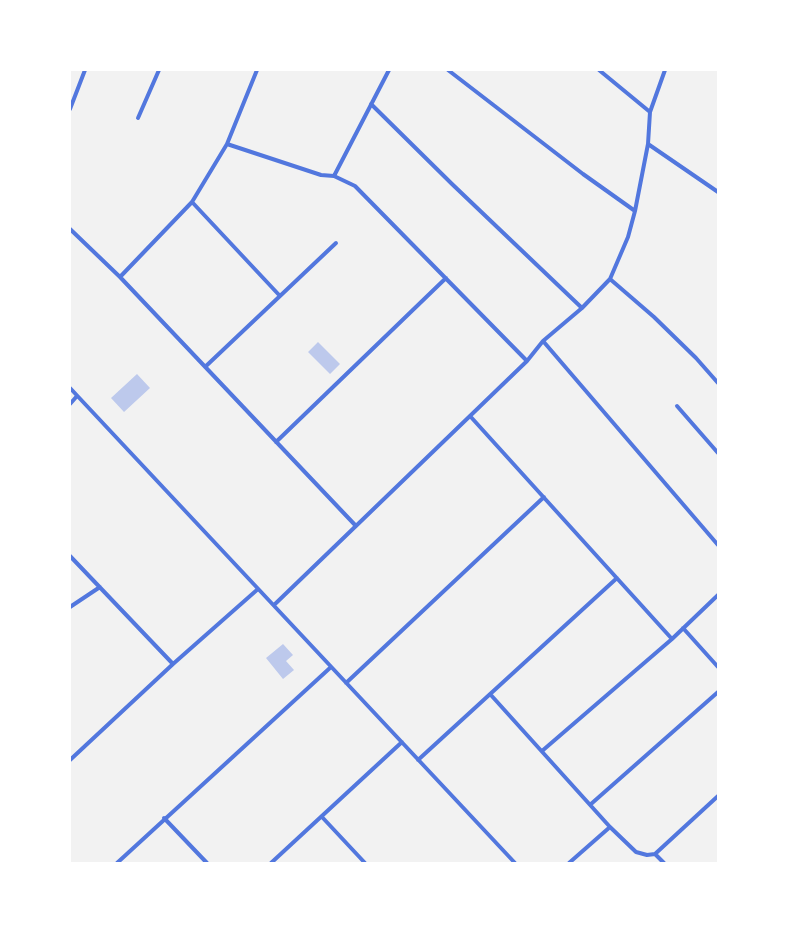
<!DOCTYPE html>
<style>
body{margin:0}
#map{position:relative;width:788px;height:933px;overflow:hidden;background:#f2f2f2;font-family:"Titillium Web",sans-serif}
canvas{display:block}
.frame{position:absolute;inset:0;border:71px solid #fff;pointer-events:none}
</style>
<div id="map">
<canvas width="788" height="933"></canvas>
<div class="frame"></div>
</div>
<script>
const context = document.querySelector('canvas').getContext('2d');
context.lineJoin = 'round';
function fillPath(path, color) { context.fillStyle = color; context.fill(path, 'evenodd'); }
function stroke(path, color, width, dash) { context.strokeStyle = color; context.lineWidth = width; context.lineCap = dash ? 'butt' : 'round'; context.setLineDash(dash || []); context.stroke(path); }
const building = new Path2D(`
 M318 342 340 364 330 374 308 352Z
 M137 374 150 388 124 412 111 398Z
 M283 644 293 655 286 661 294 670 283 679 266 658Z`);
const minor = new Path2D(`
 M448 70 583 174 635 211
 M599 70 650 112
 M371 104 452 184 582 308
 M70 109 85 70
 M138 118 159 70
 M227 144 321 175 334 176 355 186 527 361
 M648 144 718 192
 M334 176 389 70
 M192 202 280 296
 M70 229 120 277 356 526
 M120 277 192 202 227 144 257 70
 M610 279 654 317 696 358 718 383
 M543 341 718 545
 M205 367 336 243
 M70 388 515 863
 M70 404 77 396
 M677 406 718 453
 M470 416 672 639
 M276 442 446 278
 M70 556 173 664
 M274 605 527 361 543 341 582 308 610 279 628 237 635 211 648 144 650 112 665 70
 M70 607 100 587
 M683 628 718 667
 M346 683 544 497
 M490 694 610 827 636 852 647 855 655 854 718 796
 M542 751 672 639 718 595
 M70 760 173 664 258 589
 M418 760 617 578
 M591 804 718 692
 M322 817 365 863
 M164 818 207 863
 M655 854 664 863
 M117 863 331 667
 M271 863 402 742
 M569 863 610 827`);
fillPath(building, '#bdc9ec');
stroke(minor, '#5277de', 4);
</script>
